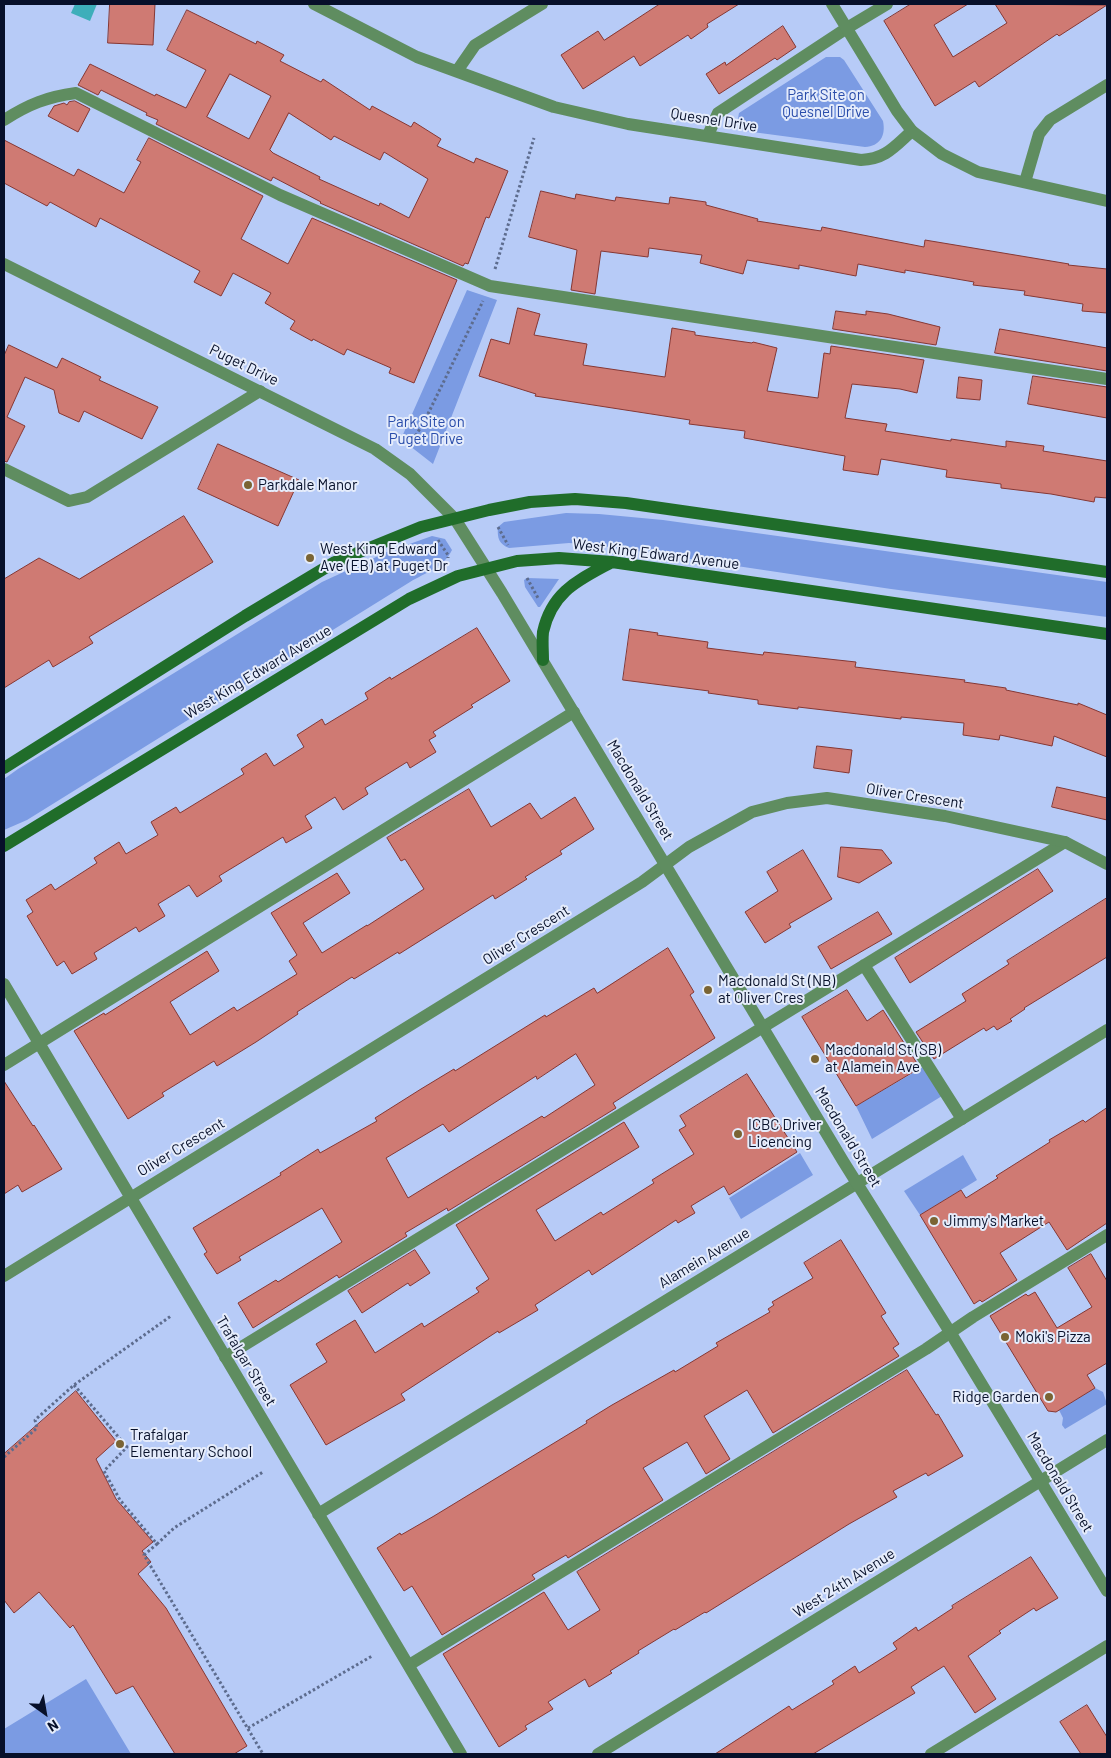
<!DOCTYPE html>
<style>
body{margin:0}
#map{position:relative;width:1111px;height:1758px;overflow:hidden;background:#b7cbf7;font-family:Barlow,sans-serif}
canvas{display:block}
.frame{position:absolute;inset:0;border:5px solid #07102a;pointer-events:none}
.north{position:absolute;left:20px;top:1688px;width:50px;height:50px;-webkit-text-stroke:4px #e5ecfb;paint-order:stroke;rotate:148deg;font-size:14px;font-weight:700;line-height:20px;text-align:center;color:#07102a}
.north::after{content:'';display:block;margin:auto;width:18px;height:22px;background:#07102a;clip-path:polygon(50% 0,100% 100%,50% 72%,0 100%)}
</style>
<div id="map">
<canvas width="1111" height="1758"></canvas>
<div class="frame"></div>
<div class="north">N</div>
</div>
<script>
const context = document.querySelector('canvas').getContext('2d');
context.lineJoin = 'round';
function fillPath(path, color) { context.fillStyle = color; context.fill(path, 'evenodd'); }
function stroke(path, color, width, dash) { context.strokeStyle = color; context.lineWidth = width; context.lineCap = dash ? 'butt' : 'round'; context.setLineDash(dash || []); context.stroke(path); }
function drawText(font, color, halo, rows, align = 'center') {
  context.font = font + ' Barlow,sans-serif'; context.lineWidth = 4; context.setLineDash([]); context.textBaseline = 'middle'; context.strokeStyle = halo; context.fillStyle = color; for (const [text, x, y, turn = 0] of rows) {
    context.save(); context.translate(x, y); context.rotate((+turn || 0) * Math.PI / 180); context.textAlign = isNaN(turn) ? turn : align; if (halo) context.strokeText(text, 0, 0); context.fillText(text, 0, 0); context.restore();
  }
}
const green = new Path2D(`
 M826 57H840L844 60 883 121C886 136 880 146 865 147L745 131C738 126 737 122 739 113Z
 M467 290 497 300 433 464 401 439Z
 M566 513 599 514 663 520 1107 582V617L891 589 596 545 569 543 509 548C499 544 497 538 498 527L504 522Z
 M432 536 445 539 452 550C444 567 425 573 410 582L27 820 4 830V779L18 769 322 582 387 552Z
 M527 578 559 579 540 607H538L525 587 524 580Z
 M925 1066 942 1096 872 1139 856 1106Z
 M800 1153 813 1175 741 1219 729 1198Z
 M963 1155 977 1180 920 1215 904 1191Z
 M1095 1388 1103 1392 1107 1404 1065 1429 1062 1425 1063 1418 1059 1410Z
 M86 1679 131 1754H4V1729Z`);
const water = new Path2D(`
 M75 4H97L90 21 71 13Z`);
const building = new Path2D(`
 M110 4H155L153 45 108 43Z
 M660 4H739L707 24 708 27 691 39 688 35 640 66 634 56 583 89 561 55 598 31 604 40Z
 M911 4H968L934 25 953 57 1007 23 995 4 1107 5 1059 36 1057 34 979 87 975 81 935 106 884 21Z
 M187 10 256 44 257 41 284 55 280 61 321 82 323 79 370 110 372 106 411 127 414 122 441 139 437 146 474 163 476 158 508 171 489 218 486 217 468 264 465 263 463 266 320 203 321 202 273 177 271 181 156 124 158 120 146 115 147 113 101 90 98 95 78 85 90 64 155 96 156 94 186 108 206 70 167 50ZM230 74 271 96 249 139 207 117ZM289 113 331 140 334 136 380 160 384 152 428 179 409 218 380 203 379 206 319 179 320 177 273 153 270 150Z
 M783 26 796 47 777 60 775 58 719 94 706 74 725 62 726 65Z
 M75 101 90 109 78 132 48 116 54 106 64 103 67 105 69 102Z
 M149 138 263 196 241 239 288 264 312 218 457 280 414 383 389 373 391 368 347 349 344 355 313 339 312 341 290 329 295 321 265 303 271 293 233 273 221 296 194 282 200 271 100 218 96 227 50 202 47 206 4 183V140L74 176 78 169 124 193 141 162 137 160Z
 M541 191 575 199 576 194 615 201 616 197 669 204 670 197 706 202V205L758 219 757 221 821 231 822 227 924 247 925 240 1069 264 1068 265 1107 269V313L1082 311 1083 304 1024 295 1025 291 973 285 974 282 905 270V273L858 264 856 276 799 265V269L747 260 743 274 700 263 702 255 649 248 648 257 601 251 595 294 571 290 577 250 529 237Z
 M518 308 540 314 534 335 587 344 583 365 665 377 672 328 695 332V335L752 343 753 342 777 348 767 391 818 398 824 353 830 354 831 346 924 360 917 393 900 389 852 384 845 418 887 424 885 431 951 441V439L1006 447V441L1044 446 1043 451 1107 461V498L1095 497 1094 502 1051 494 1001 488V484L946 477 947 470 881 459 878 475 843 470 845 456 744 438 745 431 689 424 690 420 535 396 536 394 479 376 491 339 509 344Z
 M836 311 866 315V311L888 314 940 327 936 345 833 329Z
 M1000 329 1107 348V371L995 353Z
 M9 345 57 368 62 358 101 377 99 380 158 407 142 439 84 411 79 422 59 413 54 390 25 377 7 417 25 426 7 462 4 461V356Z
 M1033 376 1107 387V418L1028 404Z
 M959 377 982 380 980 400 957 398Z
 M218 444 299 480 278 526 198 489Z
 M184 516 213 562 89 637 93 643 53 667 49 660 4 688V579L39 558 79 579Z
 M477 628 510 681 471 705 473 707 433 732 436 736 429 740 436 752 410 768 407 762 365 788 368 794 343 810 335 797 305 816 312 828 286 843 283 837 219 876 222 881 197 897 189 885 158 904 165 916 139 932 136 927 94 953 97 959 72 974 64 961 57 966 27 916 33 912 26 900 51 884 55 890 97 863 94 858 119 842 126 854 158 835 151 822 176 807 180 813 244 774 241 769 266 753 274 766 304 747 297 735 322 719 325 725 368 699 365 693 390 677 391 679Z
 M630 629 658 633 657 635 708 642 707 648 763 655 764 652 856 662 855 667 965 680 964 682 1006 688V690L1078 705V703L1107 715V757L1054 736 1052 746 1000 735 999 740 963 735 964 723 901 717V719L798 707V709L758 704V700L708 693 709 691 623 680Z
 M817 746 852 750 849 773 814 768Z
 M1057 787 1107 798V820L1052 807Z
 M469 789 491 827 530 803 541 819 575 797 594 829 560 851 562 854 525 877 527 879 495 899 493 895 399 954 398 952 354 979 352 977 297 1012 298 1014 256 1042 217 1066 214 1061 162 1093 164 1096 128 1119 74 1031 104 1013 105 1015 207 951 219 971 170 1002 190 1035 234 1007 237 1011 297 974 289 961 297 955 271 913 337 873 350 893 303 923 322 953 367 925V926L424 889 405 859 401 861 387 838Z
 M841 847 882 850 892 863 859 883 838 877Z
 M803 850 832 899 789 924 791 927 765 943 745 912 778 891 767 872Z
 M1038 869 1053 891 910 983 895 958Z
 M1107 898V957L1024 1008 1025 1009 1010 1019 1012 1021 997 1030 994 1026 986 1031 984 1028 934 1059 916 1032 966 1001 962 994 1009 964 1007 961Z
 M878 912 892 934 831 969 818 947Z
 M668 948 694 992 690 995 715 1038 613 1103 616 1108 448 1211 447 1208 405 1233 407 1236 339 1278 337 1275 253 1328 238 1303 276 1280 278 1282 342 1242 322 1208 239 1257 241 1260 217 1274 204 1254 207 1252 193 1228 281 1175 280 1173 318 1149 320 1153 377 1121 375 1118 421 1089 454 1069 455 1071 545 1015 546 1017 594 988 597 993ZM576 1054 595 1085 544 1118 542 1116 408 1198 386 1158 443 1124 449 1132 536 1076 537 1079Z
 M847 990 867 1021 883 1010 920 1068 856 1106 802 1017Z
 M747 1074 797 1152 729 1195 724 1186 691 1206 695 1213 678 1223 676 1220 592 1275 589 1270 535 1305 538 1310 499 1333 498 1331 401 1394 405 1400 326 1445 290 1385 327 1362 316 1344 355 1320 375 1353 422 1323 424 1327 479 1292 476 1288 489 1279 456 1225 624 1122 639 1147 536 1210 555 1241 601 1212 603 1215 654 1183 652 1180 694 1154 679 1130 686 1126 680 1116Z
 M4 1081 33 1126 34 1125 62 1169 22 1192 18 1185 4 1194Z
 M1107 1108V1223L1067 1250 1049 1222 1000 1253 1017 1280 982 1302 980 1300 974 1304 920 1215 961 1190 966 1198 998 1178 996 1176 1050 1142 1049 1140 1083 1120 1085 1122Z
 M841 1240 886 1313 881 1316 899 1344 893 1348 899 1356 773 1433 747 1390 704 1416 730 1459 706 1474 687 1442 643 1468 663 1500 568 1558 566 1555 532 1575 535 1579 442 1635 412 1586 404 1591 377 1548 400 1533 401 1535 434 1516 587 1423 586 1421 612 1405 674 1370 675 1372 718 1346 716 1343 770 1312 768 1309 774 1305 772 1302 813 1278 804 1263Z
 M415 1250 430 1273 410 1286 408 1283 362 1313 348 1291Z
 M1091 1254 1107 1281V1363L1087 1375 1095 1388 1056 1412 1048 1411 990 1316 1026 1294 1028 1296 1035 1292 1057 1328 1092 1307 1068 1268Z
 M907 1370 936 1415 938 1414 963 1456 928 1476 926 1473 893 1491 897 1497 849 1524 706 1613 705 1612 675 1630 674 1629 638 1651 639 1653 610 1671 612 1673 589 1687 585 1679 548 1702 553 1709 525 1726 527 1729 499 1747 443 1654 544 1592 568 1630 600 1610 577 1572Z
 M76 1391 116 1441 96 1459 116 1499 153 1542 142 1551 151 1562 138 1574 166 1608 247 1746 234 1754H175L133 1686 116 1694 73 1625 70 1628 39 1592 14 1613 4 1600V1454Z
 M1031 1557 1058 1598 1036 1611 1034 1608 999 1631 1001 1633 968 1656 996 1699 975 1713 944 1666 911 1687 915 1693 813 1754H715L789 1706 792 1710 834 1684 832 1681 855 1666 859 1673 897 1649 893 1643 916 1627 918 1631 953 1608 952 1606Z
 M1087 1705 1107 1737V1754H1081L1060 1722Z`);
const path = new Path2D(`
 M495 269 534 138
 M413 440 424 422 483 301
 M498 527 508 545
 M438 540 448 555V558
 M527 578 538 598
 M74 1385 127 1447 104 1471 120 1500 157 1544 144 1555 263 1754
 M4 1457 37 1428 35 1420 74 1385 171 1316
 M157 1544 174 1528 263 1472
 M248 1728 372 1656`);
const service = new Path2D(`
 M4 120C29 104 47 97 76 93L280 195 490 286 1107 379
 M708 135 718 113 847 28 887 4
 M4 469 69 501 87 497 260 391
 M864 965 962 1119
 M4 1065 574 712
 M225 1357 1065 842
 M409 1665 926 1349 973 1317 1107 1235
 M931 1754 1107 1646`);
const minor = new Path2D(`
 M314 4 417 57 554 107 628 124 861 160C886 159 895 146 912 131
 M457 71 475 45 542 4
 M1025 182 1039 134 1050 120 1107 85
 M4 984 461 1754
 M4 1276 642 882 689 847 752 812 787 803 827 798 945 816 1065 842 1107 864
 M318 1514 1107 1030
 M598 1754 1107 1440`);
const tertiary = new Path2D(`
 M832 4 897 111 912 131 942 154 978 172 1107 201
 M4 264 375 449 410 474 455 519 502 593 843 1161 950 1332 1107 1591`);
const secondary = new Path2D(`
 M543 660C543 651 542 641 543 632 552 591 579 580 612 562
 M4 768 245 616 335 562 421 527 489 510 530 502 575 499 626 503 1107 572
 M4 846 409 599 458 576 517 561 559 558 612 562 1107 634`);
const markers = [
 [248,485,5,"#7a6434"],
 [310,558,5,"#7a6434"],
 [708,990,5,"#7a6434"],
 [815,1059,5,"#7a6434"],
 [738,1134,5,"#7a6434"],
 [934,1221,5,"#7a6434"],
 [1005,1337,5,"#7a6434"],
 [1049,1397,5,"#7a6434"],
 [120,1444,5,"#7a6434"]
];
const parkNames = [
 ["Park Site on",826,95],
 ["Quesnel Drive",826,112],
 ["Park Site on",426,422],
 ["Puget Drive",426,439]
];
const streetNames = [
 ["Quesnel Drive",714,120,9],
 ["Puget Drive",244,365,26],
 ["West King Edward Avenue",656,554,7],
 ["West King Edward Avenue",258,672,-31],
 ["Macdonald Street",640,790,59],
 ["Oliver Crescent",915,796,9],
 ["Oliver Crescent",526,935,-32],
 ["Macdonald Street",848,1137,59],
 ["Oliver Crescent",181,1147,-31],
 ["Alamein Avenue",704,1258,-31],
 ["Trafalgar Street",246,1361,59],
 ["Macdonald Street",1060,1482,59],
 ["West 24th Avenue",844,1583,-32]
];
const poiNames = [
 ["Parkdale Manor",258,485],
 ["West King Edward",320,549],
 ["Ave (EB) at Puget Dr",320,566],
 ["Macdonald St (NB)",718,981],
 ["at Oliver Cres",718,998],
 ["Macdonald St (SB)",825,1050],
 ["at Alamein Ave",825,1067],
 ["ICBC Driver",748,1125],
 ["Licencing",748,1142],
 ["Jimmy's Market",944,1221],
 ["Moki's Pizza",1015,1337],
 ["Ridge Garden",1039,1397,"right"],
 ["Trafalgar",130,1435],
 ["Elementary School",130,1452]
];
fillPath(green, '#7b9be3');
fillPath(water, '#3daeba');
fillPath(building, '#cf7a73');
stroke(building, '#853733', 1);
stroke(path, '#5d6c8e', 3, [2.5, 2.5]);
stroke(service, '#5f8d60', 12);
stroke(minor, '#5f8d60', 12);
stroke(tertiary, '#5f8d60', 12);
stroke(secondary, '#206d2a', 12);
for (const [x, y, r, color] of markers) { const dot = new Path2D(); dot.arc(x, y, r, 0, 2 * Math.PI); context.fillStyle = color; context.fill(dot); stroke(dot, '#e5ecfb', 2); }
drawText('15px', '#2a4dab', '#e5ecfb', parkNames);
drawText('15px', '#07102a', '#e5ecfb', streetNames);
drawText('15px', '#07102a', '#e5ecfb', poiNames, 'left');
</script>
